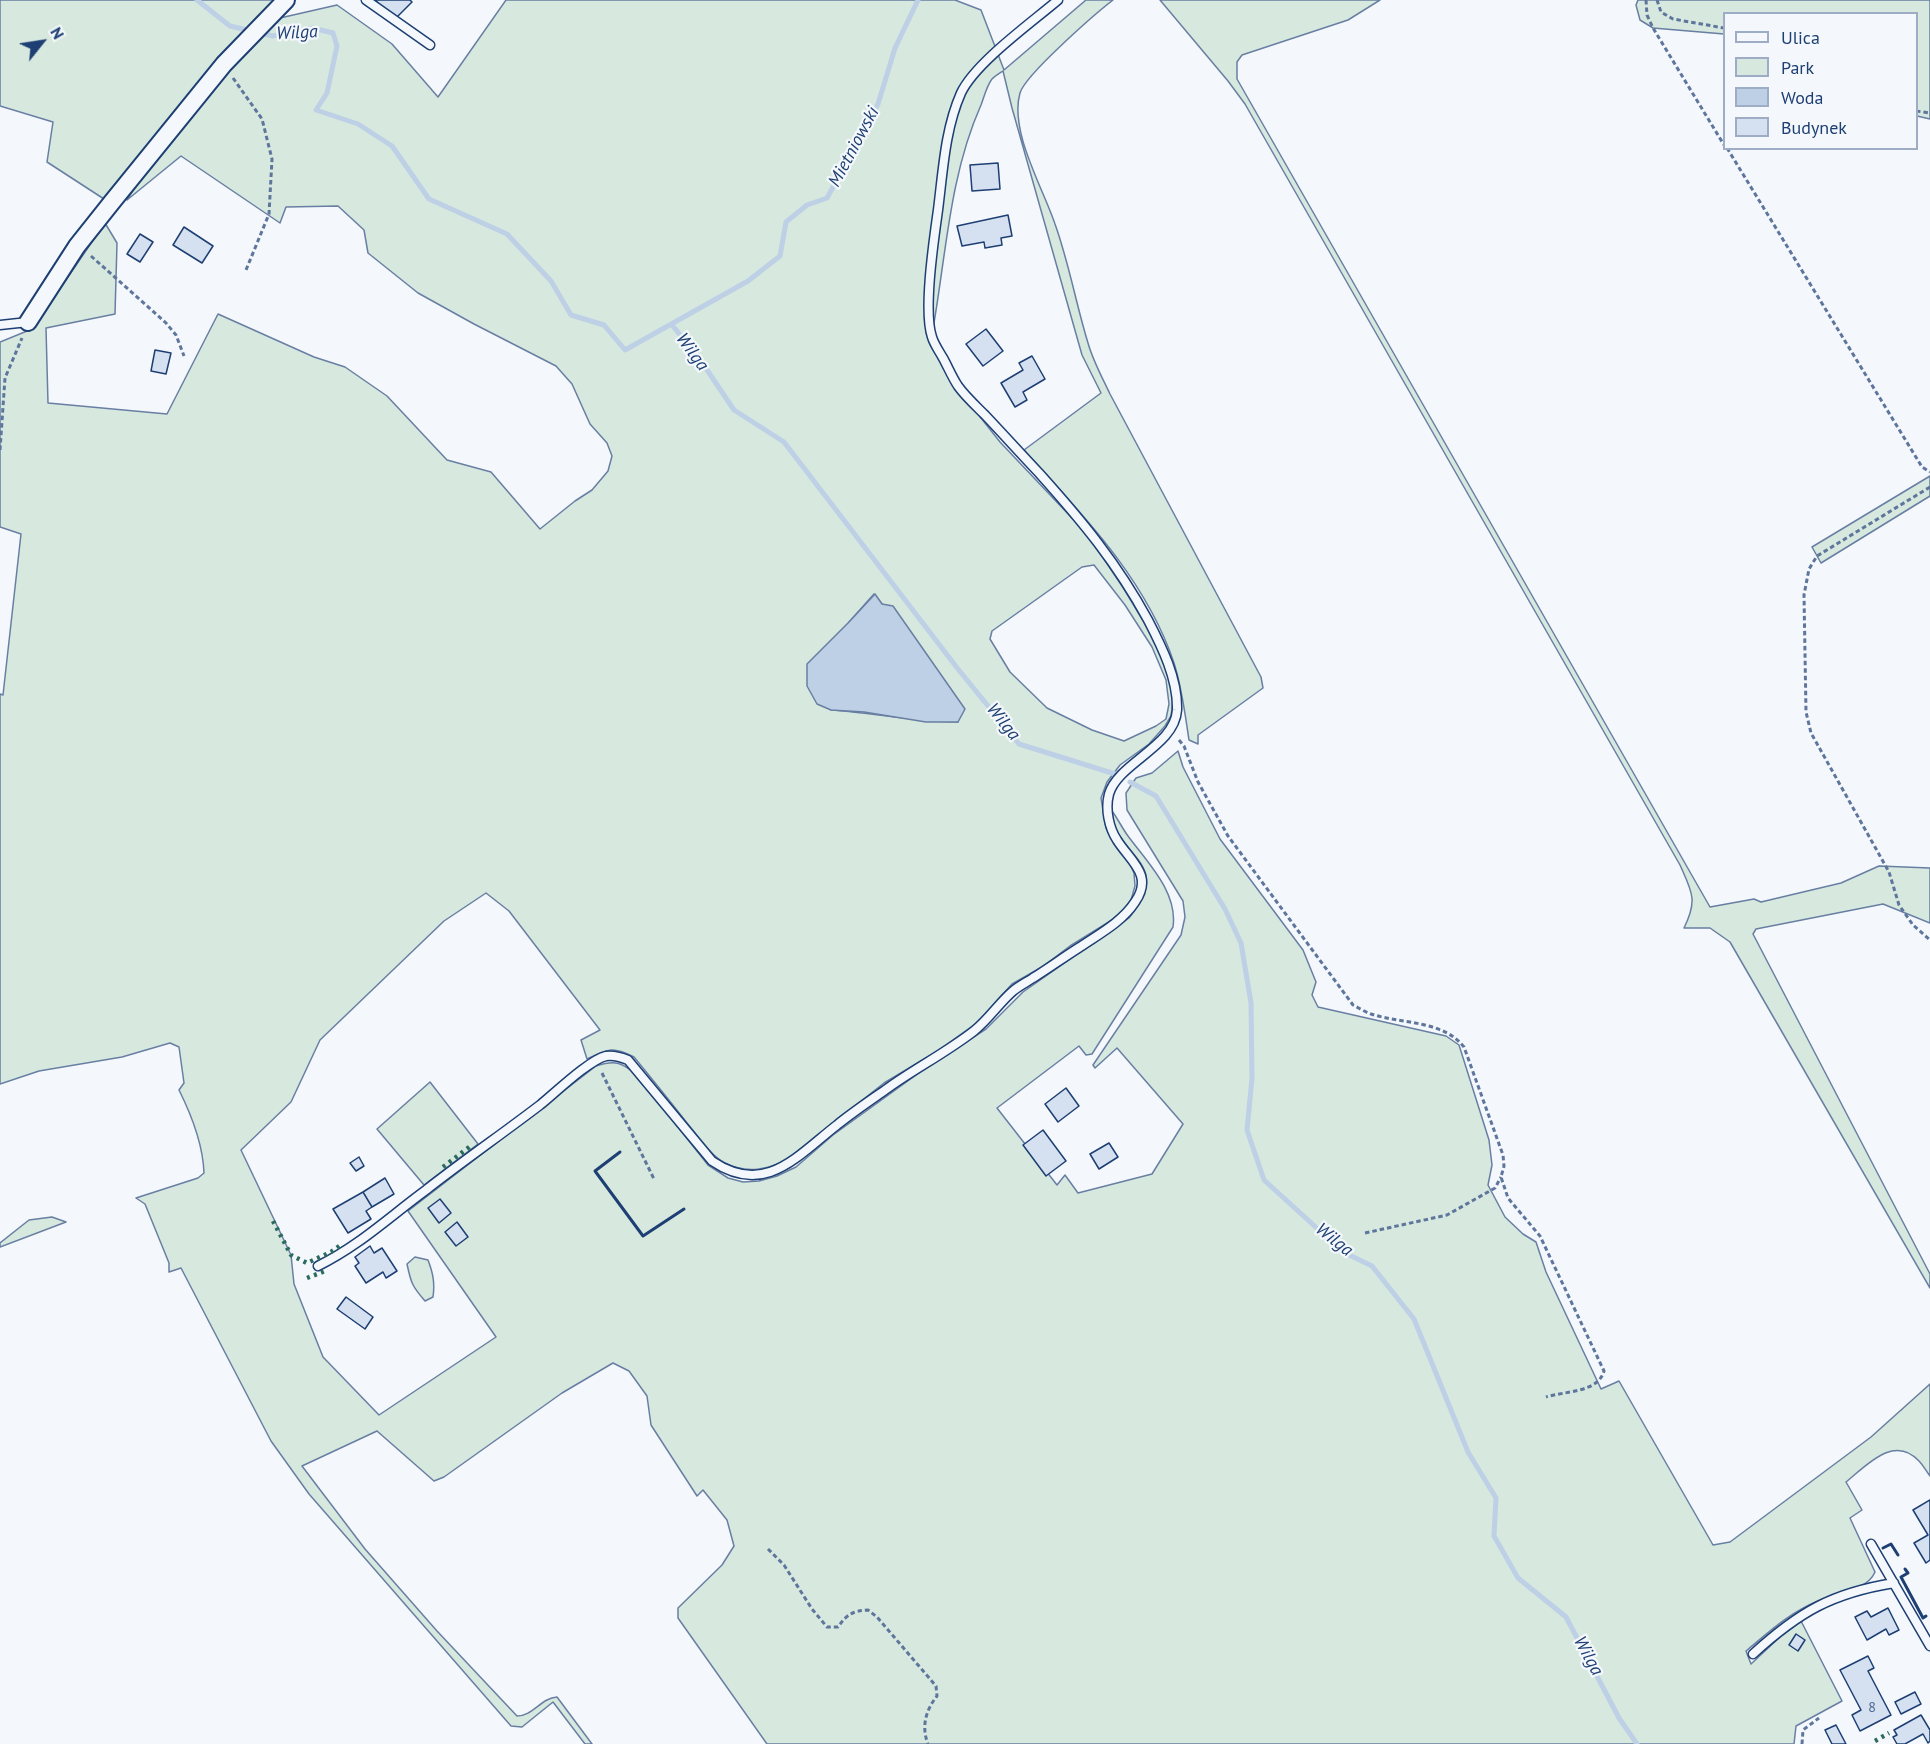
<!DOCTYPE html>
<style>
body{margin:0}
#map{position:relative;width:1930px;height:1744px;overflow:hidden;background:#f4f7fb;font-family:"PT Sans",sans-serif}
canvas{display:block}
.legend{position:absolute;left:1723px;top:12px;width:195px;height:138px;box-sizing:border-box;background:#f4f7fb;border:2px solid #9eadc5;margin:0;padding:8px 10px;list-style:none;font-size:18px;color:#1d3f73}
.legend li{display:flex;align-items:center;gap:12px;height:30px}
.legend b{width:30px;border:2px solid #9eadc5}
.north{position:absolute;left:12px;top:12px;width:60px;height:60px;-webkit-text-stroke:4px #f4f7fb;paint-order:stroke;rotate:60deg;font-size:16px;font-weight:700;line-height:24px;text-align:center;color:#1d3f73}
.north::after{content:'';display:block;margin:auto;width:21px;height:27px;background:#1d3f73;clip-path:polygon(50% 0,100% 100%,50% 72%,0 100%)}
</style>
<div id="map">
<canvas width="1930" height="1744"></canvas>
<ul class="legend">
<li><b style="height:8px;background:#f4f7fb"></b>Ulica</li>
<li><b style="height:16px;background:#d7e8df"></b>Park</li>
<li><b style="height:16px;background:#bed0e5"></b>Woda</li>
<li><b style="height:16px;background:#d5e0f0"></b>Budynek</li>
</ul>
<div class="north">N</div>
</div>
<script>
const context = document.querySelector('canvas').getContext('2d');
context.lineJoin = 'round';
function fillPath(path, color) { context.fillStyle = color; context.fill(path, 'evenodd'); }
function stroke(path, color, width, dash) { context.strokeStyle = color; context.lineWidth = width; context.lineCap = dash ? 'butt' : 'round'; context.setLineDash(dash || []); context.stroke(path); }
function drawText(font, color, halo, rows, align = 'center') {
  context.font = font + ' "PT Sans",sans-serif'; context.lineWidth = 4.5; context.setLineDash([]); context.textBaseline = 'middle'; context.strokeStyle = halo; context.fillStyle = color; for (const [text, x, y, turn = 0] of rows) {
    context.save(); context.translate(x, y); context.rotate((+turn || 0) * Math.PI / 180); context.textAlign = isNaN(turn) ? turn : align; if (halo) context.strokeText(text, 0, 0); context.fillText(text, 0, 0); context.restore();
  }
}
const green = new Path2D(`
 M0 0H277L104 199 47 162 53 122 0 106Z
 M506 0H955L981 10 1004 70 1086 0H1113C1095 14 1025 75 1020 93 1009 131 1043 188 1055 224 1069 263 1076 304 1088 343 1093 361 1102 377 1110 394L1261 677 1263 688 1198 735V744L1189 740C1185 714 1182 688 1174 663 1146 579 1082 514 1024 450L1101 393 1082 355 1012 108 1003 71C1000 73 995 76 992 79 987 85 984 97 981 105 948 179 946 261 931 340L962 394 1000 442 1088 535 1124 589 1153 637 1169 677 1173 701 1171 716 1165 726 1149 744 1120 765 1107 782 1101 798 1106 828 1113 842 1130 864 1134 873 1135 886 1131 900 1124 909 1112 920 1070 946 1042 967 1012 984 978 1022 936 1052 884 1083 788 1159C769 1170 746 1174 725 1163 711 1156 697 1135 687 1123 670 1101 652 1079 634 1057 613 1046 608 1049 587 1059L581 1040 600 1030 509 911 486 893 444 921 320 1040 291 1102 241 1150 291 1255 294 1284 323 1357 379 1415 496 1337 408 1211 596 1066C615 1060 621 1062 636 1074L708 1165 728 1178 743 1182 759 1181 777 1176 796 1167 833 1135 923 1070 986 1029 1023 992 1129 918C1176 860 1114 859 1112 811 1118 819 1122 828 1128 836 1147 862 1178 892 1173 927L1092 1054 1086 1055 1079 1046 997 1108 1057 1185 1065 1175 1078 1193 1152 1174 1183 1124 1117 1048 1095 1068 1093 1065 1181 935 1185 917 1183 901 1127 810 1126 793 1136 778 1152 773 1178 751 1183 767 1220 839 1303 950 1316 982 1312 995 1318 1007 1446 1036 1459 1045 1489 1140 1492 1165 1488 1185 1505 1217 1523 1234 1536 1242 1546 1272 1601 1389 1619 1381 1713 1545 1730 1542 1871 1437 1930 1384V1476C1926 1471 1923 1465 1919 1461 1894 1434 1867 1465 1846 1482L1862 1510 1850 1518 1875 1572C1867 1591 1836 1593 1818 1601 1789 1613 1770 1631 1746 1651L1751 1664 1781 1636 1801 1621 1842 1701 1796 1726 1794 1744H767L678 1618V1608L722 1565 734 1546 727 1520 703 1490 697 1496 651 1425 647 1396 629 1371 613 1363 562 1393 444 1477 434 1481 377 1431 302 1466 365 1549 437 1631 517 1716C533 1716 541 1698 557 1697L592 1744H585L553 1702 522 1727 511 1726 309 1494 271 1441 181 1268 169 1272V1263L145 1204 136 1198 198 1178 204 1173C203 1144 192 1116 179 1090L184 1083 179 1047 170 1043 122 1057 39 1071 0 1084V694L3 695 21 534 0 527V342L32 329 105 223 117 243 115 314 46 328 48 403 167 414 218 314 314 357 345 367 387 396 447 460 491 472 540 529 575 501 592 490 608 471 612 456 607 443 590 424 572 384 556 366 474 324 418 293 368 253 364 230 338 206 286 207 280 223 181 156 127 200 144 172 238 57 280 18 337 5 392 44 438 97ZM1094 565 1125 605 1152 647 1166 680 1169 704 1166 719 1156 726 1124 741 1092 730 1047 708 1010 672 990 639 992 631 1082 567ZM874 594 882 604 958 722C915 721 873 713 831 710L849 622Z
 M1160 0H1380L1348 20 1242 55 1237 62V79L1710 907 1754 899 1761 902 1841 883 1879 866 1930 868V923L1883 904 1756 929 1753 934 1930 1274V1288L1730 942 1710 928H1684C1698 900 1692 892 1680 865L1245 104 1228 81Z
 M1638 0H1930V119L1917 116 1916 14H1724V34L1653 28 1640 20 1636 5Z
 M1930 476V496L1821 563 1812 547Z
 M430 1082 478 1144 424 1185 377 1129Z
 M52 1217 66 1222 0 1247V1243L29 1220Z
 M415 1257 428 1260C433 1273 435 1283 433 1297L425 1301C412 1286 411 1283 407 1264Z`);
const water = new Path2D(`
 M875 594 882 604 893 606 965 709 958 722H926L864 712 831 710 817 704 807 686V664L849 622Z`);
const stream = new Path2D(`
 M197 0 230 26 273 36 313 28 333 33 337 46 327 93 316 110 358 124 392 146 429 199 507 234 551 281 571 315 604 325 625 350 748 281 780 256 786 222 807 205 827 198 878 104 895 48 918 0
 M672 325 699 358 734 410 784 442 958 669 1019 744 1115 774
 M1130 782 1156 796 1225 909 1241 943 1251 1003 1252 1078 1247 1130 1264 1180 1343 1252 1372 1266 1414 1319 1468 1452 1496 1498 1494 1536 1518 1578 1566 1617 1619 1718 1637 1744`);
const building = new Path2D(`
 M375 0H410L412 2 395 19Z
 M998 163 1000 189 972 191 970 165Z
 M1008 215 1012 236 1001 238 1002 245 985 248 984 242 962 246 957 226Z
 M184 227 213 246 202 263 173 245Z
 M140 234 153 242 140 262 127 254Z
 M986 329 1003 351 983 366 966 344Z
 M155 350 171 353 166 374 151 371Z
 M1032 356 1045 379 1023 392 1027 400 1015 407 1001 383 1023 370 1019 363Z
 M1066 1088 1079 1106 1058 1122 1045 1104Z
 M1043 1130 1066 1161 1046 1176 1023 1145Z
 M1109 1143 1118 1157 1099 1169 1090 1154Z
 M359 1157 364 1166 356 1171 350 1163Z
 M385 1178 394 1194 372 1207 363 1192Z
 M363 1192 372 1207 366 1211 371 1219 348 1233 333 1209Z
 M440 1199 451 1213 439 1223 428 1208Z
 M457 1222 468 1237 456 1246 445 1232Z
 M370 1246 374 1253 382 1248 397 1271 386 1278 383 1272 366 1283 355 1266 359 1263 355 1257Z
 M346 1297 373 1317 365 1329 337 1309Z
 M1930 1500V1560L1926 1563 1914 1543 1928 1535 1913 1510Z
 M1888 1608 1899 1630 1889 1635 1886 1629 1867 1640 1855 1617 1867 1611 1871 1617Z
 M1796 1634 1805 1640 1798 1651 1789 1645Z
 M1868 1656 1874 1668 1868 1671 1891 1715 1860 1731 1852 1715 1861 1710 1840 1670Z
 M1915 1692 1921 1704 1901 1714 1895 1702Z
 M1921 1715 1930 1730V1741L1928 1743 1923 1734 1905 1744H1897L1893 1737 1897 1735 1894 1730Z
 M1836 1725 1846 1744H1832L1825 1730Z`);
const path = new Path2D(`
 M1646 0 1647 15 1653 28 1724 145
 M1657 0 1661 12 1673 19 1724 28
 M233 78 262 119 272 159 269 214 246 270
 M1916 111 1930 113
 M1727 148 1922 467 1930 472
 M91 256 166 323 176 335 184 356
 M0 450 5 378 22 338
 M1930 487 1817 556 1809 569 1804 595 1806 712 1811 733 1889 872 1899 905 1913 925 1930 940
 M1179 740 1184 746 1198 782 1228 836 1353 1005C1359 1008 1365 1012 1371 1014 1401 1024 1443 1020 1464 1047L1503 1155 1504 1166 1501 1177 1508 1198 1540 1236 1604 1371C1598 1393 1564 1391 1546 1397
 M602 1073 654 1179
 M1365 1233 1447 1215 1495 1188 1501 1177
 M768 1549 784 1565 812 1609 827 1627H838C847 1614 853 1611 868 1610L877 1617 936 1686 937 1696C926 1710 921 1726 928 1744
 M1802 1744 1803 1730 1819 1718`);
const service = new Path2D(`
 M366 0 430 45
 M0 325 28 322
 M318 1266C360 1245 388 1218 426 1190 463 1161 502 1134 540 1105 555 1093 589 1060 606 1056 614 1055 621 1057 628 1060L712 1161C765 1197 797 1156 837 1125 853 1112 871 1100 888 1088 916 1068 947 1052 974 1031 989 1019 999 1003 1013 991 1019 986 1027 982 1033 978 1049 968 1064 957 1080 947 1099 934 1122 922 1135 902 1154 875 1130 861 1117 840 1109 828 1105 809 1109 794 1118 763 1175 746 1177 710 1178 679 1162 647 1148 620 1117 563 1082 521 1039 473 1021 454 1003 434 985 415 976 406 965 396 958 386 952 377 948 367 943 358 939 351 934 344 932 337 923 311 934 239 938 210 943 171 945 129 961 93 975 63 1031 23 1058 0
 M1871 1544 1930 1646
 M1753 1654C1799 1612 1832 1593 1894 1583`);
const minor = new Path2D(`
 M28 322 77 246 112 202 224 64 286 0`);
const hedge = new Path2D(`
 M443 1167 472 1145
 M273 1221 291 1255 307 1263 331 1252 342 1244
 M307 1278 325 1271
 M1875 1741 1889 1733`);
const wall = new Path2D(`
 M620 1152 595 1171 643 1236 684 1209
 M1883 1548 1891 1544 1898 1555
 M1905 1569 1908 1573 1901 1577 1923 1618 1926 1616`);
const numberNames = [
 ["8",1872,1708]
];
const waterNames = [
 ["Wilga",297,33,-3],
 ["Mietniowski",854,147,-62],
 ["Wilga",692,352,54],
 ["Wilga",1003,722,51],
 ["Wilga",1334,1240,38],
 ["Wilga",1588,1656,61]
];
fillPath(green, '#d7e8df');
stroke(green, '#687fa3', 1.5);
fillPath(water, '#bed0e5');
stroke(water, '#687fa3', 1.5);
stroke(stream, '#bed0e5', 5);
fillPath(building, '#d5e0f0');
stroke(building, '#1d3f73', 1.5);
stroke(service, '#1d3f73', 11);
stroke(minor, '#1d3f73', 20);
stroke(path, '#5e769c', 3, [4.5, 3]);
stroke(service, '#f4f7fb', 8);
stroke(minor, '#f4f7fb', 16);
stroke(hedge, '#2c6c60', 4.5, [3, 4.5]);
stroke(wall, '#1d3f73', 3);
drawText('14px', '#4b6792', null, numberNames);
drawText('italic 18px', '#1d3f73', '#f4f7fb', waterNames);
</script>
